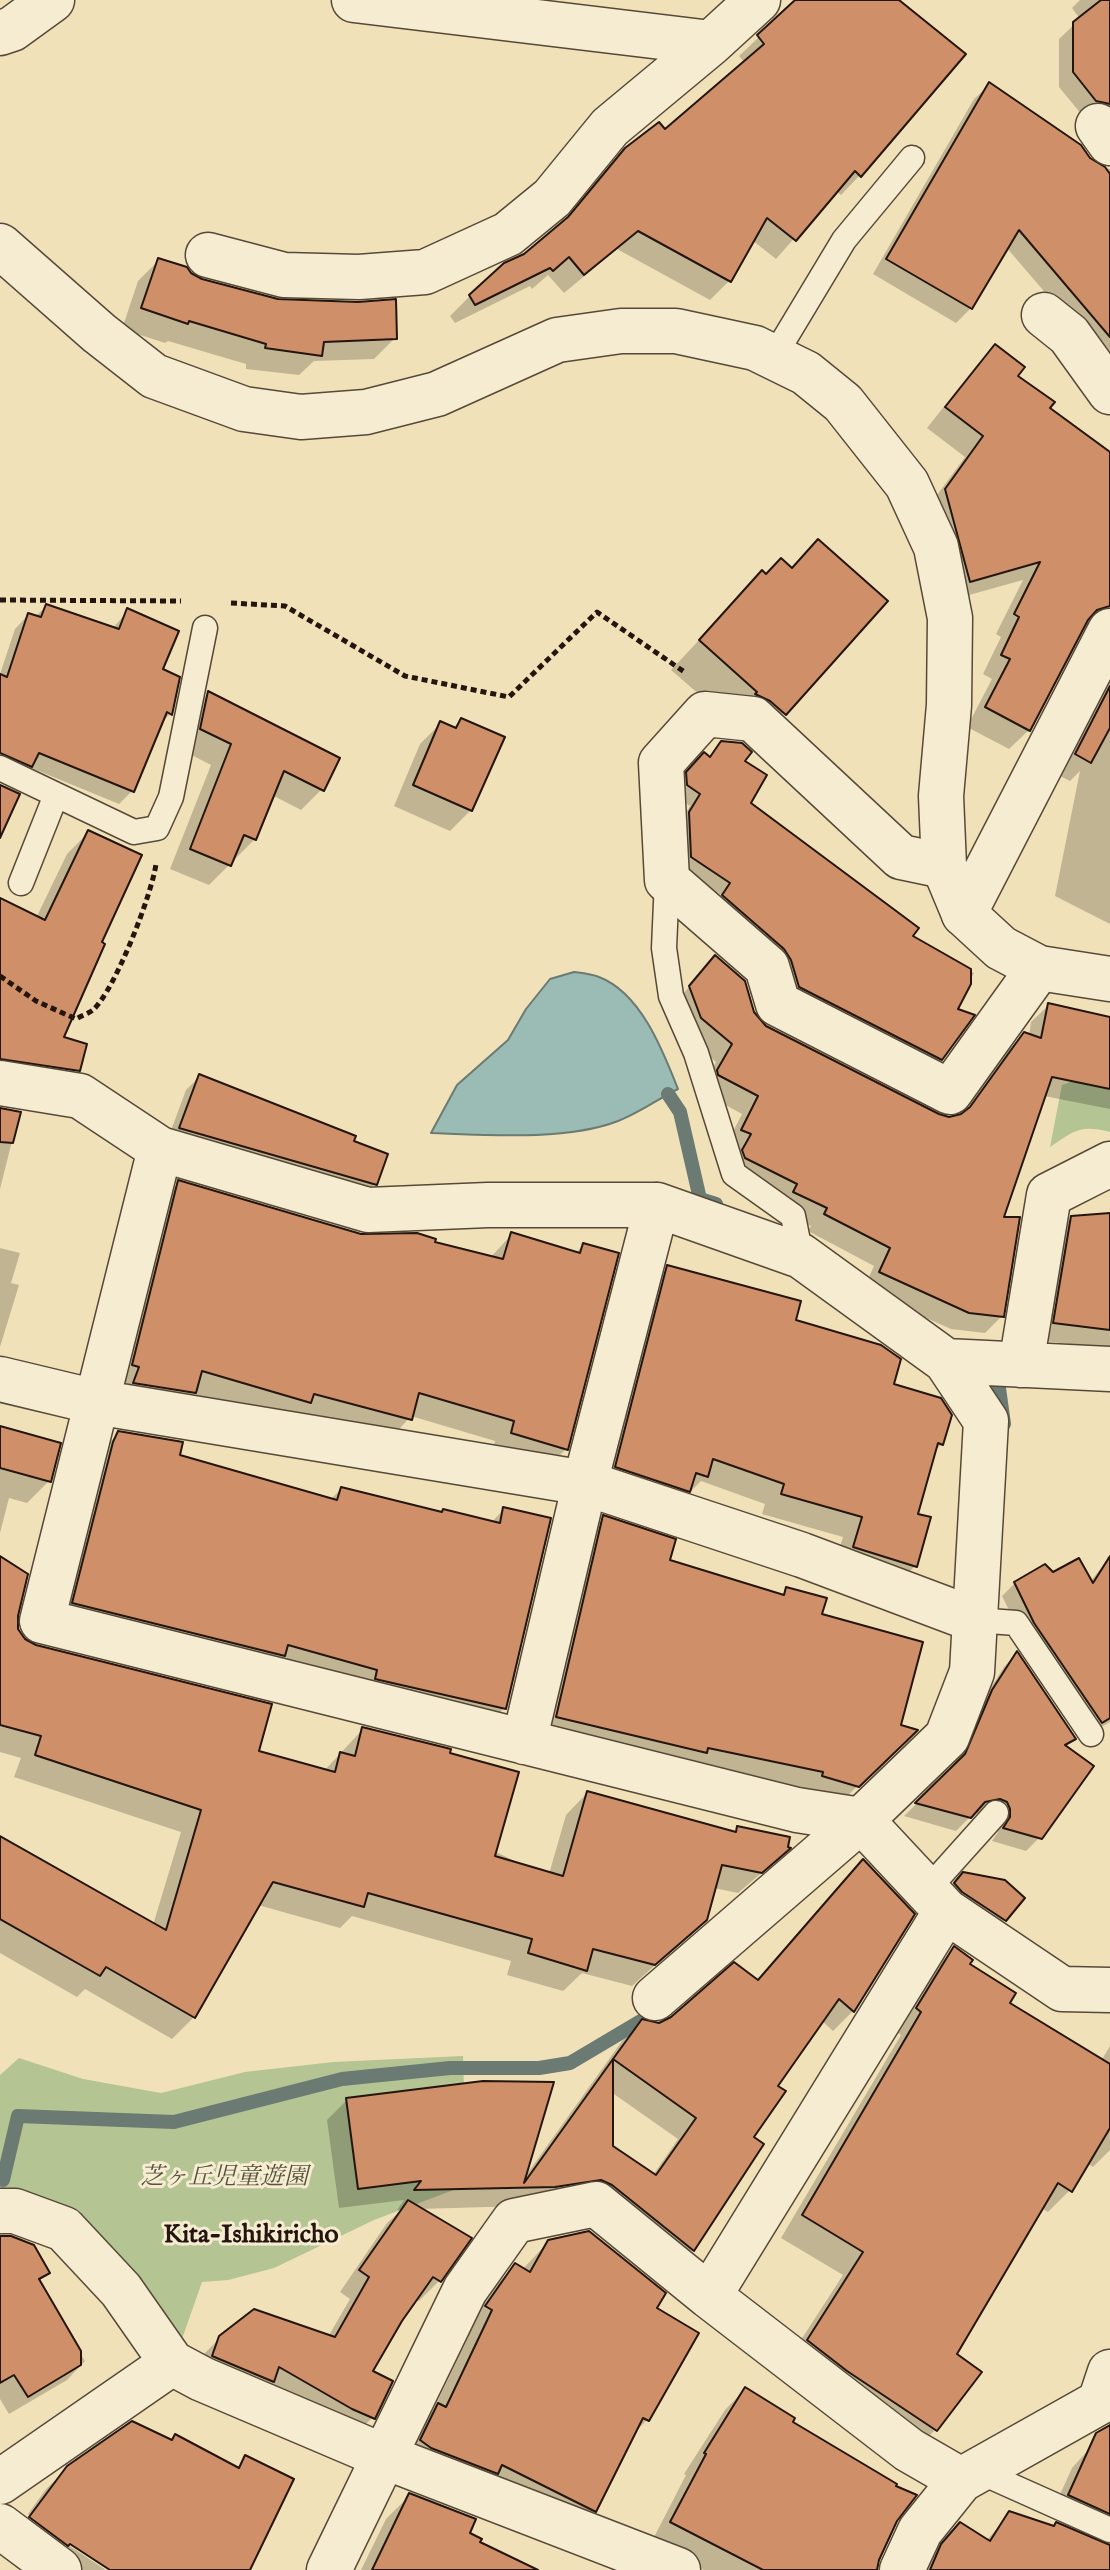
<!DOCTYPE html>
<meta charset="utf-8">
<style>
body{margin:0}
canvas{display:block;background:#f0e1b8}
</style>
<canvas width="1110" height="2570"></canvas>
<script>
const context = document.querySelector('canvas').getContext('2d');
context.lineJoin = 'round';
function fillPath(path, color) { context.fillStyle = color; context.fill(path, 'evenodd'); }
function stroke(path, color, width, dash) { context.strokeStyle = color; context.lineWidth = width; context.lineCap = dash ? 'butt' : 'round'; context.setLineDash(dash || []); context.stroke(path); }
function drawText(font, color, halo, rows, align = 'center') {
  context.font = font + ' "IM FELL English","Noto Serif JP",serif'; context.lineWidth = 6; context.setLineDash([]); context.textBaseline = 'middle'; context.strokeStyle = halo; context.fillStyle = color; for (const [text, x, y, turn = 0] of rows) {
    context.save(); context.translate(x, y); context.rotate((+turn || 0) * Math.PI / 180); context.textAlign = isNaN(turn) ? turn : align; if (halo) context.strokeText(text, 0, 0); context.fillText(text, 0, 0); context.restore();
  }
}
const green = new Path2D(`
 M1085 1077 1110 1081V1132C1080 1124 1074 1131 1050 1147L1062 1085Z
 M463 2056 467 2185 374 2220 274 2268 228 2280 202 2282 176 2356 0 2197V2075L19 2058 83 2079 161 2093 245 2072 333 2062Z`);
const water = new Path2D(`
 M574 972C582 973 592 974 599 977 641 993 663 1051 678 1089 658 1099 639 1113 618 1121 567 1141 486 1135 431 1133L457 1085 508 1040 526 1009 550 979Z`);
const shadow = new Path2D(`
 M798 0H896L860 175 841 195 836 191 776 259 752 240 729 281 710 300 617 249 564 293 548 275 532 289 530 286 455 323 450 316 470 296 558 228 627 149 665 132 745 63 739 56Z
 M1080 0H1110V135L1082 115 1059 87V39L1080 19 1072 8Z
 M989 85 1098 167 1110 169V384L1067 318 1006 247 971 308 956 323 873 274 974 99Z
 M159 260 201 281 278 301 395 338 374 359 314 361 299 375 246 369V364L168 341 165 343 122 329 138 281Z
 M996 347 1015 377 1048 409 1110 454V636L1102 628 1087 625 1082 627 1029 730 1009 749 967 727 992 679 983 674 1001 637 996 634 1023 580 951 600 926 510 965 457 927 428 976 366Z
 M818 541 885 601 755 743 671 670 762 573 766 576 790 569Z
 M46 606 112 629 128 611 160 670 170 714 160 724 132 791 119 804 29 767 17 779 0 771V674L15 629 28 615 35 617Z
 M1110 670V924L1055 896 1080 771 1070 781 1056 774Z
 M208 694 322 789 301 810 272 795 255 839 234 860 232 859 230 864 209 885 170 869 211 765 180 749 188 714Z
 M461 720 471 810 450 831 394 806 420 744 441 723 452 729Z
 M722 743 742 761 748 803 910 937 974 973 955 1010 941 1059 929 1070 788 998 712 907 721 895 680 869 678 825 690 806 677 797 676 785 693 766 708 758Z
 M89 832 99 943 61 1038 78 1070 56 1092 0 1083V978L11 970 67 854Z
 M715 958 765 1028 938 1116 951 1119 961 1116 1007 1051 1024 1034 1029 1036 1031 1022 1049 1005 1110 1017V1109L1044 1096 1001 1219 1002 1316 985 1333 951 1329 863 1290 874 1266 808 1231 811 1226 778 1210 728 1175 725 1147 742 1114 702 1092 701 1089 716 1062 684 1035 673 1005Z
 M199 1077 351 1143 375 1184 362 1197 167 1141 186 1090Z
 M0 1110 19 1113 0 1189Z
 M179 1183 361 1236 432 1243 490 1258 512 1234 575 1254 583 1245 566 1449 546 1469 492 1453 495 1441 411 1416 390 1439 289 1422 193 1394 174 1413 114 1403 158 1203Z
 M1110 1214V1349L1037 1340 1054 1235 1072 1218Z
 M0 1248 20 1253 11 1283 19 1285 0 1347Z
 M668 1267 793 1322 891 1386 942 1444 933 1452 915 1515V1566L895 1586 834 1567 843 1537 762 1514 765 1504 701 1481 686 1496 596 1487 648 1287Z
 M0 1428 49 1481 27 1503 9 1498 0 1533Z
 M119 1433 177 1457 330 1500 341 1489 441 1514 491 1523 504 1509V1708L486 1727 55 1621 100 1452Z
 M604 1518 667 1561 780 1596 787 1589 820 1615 898 1727 914 1731 837 1806 536 1737 583 1538Z
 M1110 1557V1722L1089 1734 1022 1636 1002 1596 1015 1583 1053 1575 1090 1582Z
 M0 1558 16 1616V1628L23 1640 256 1753 324 1771 363 1729 494 1851 525 1866 549 1874 566 1815 587 1793 733 1833 738 1829 766 1869 738 1893 714 1888 706 1919 632 1986 582 1973 563 1991 507 1975 511 1961 352 1916 340 1928 258 1905 194 2017 172 2039 85 1989 77 1997 0 1953V1846L153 1925 181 1832 14 1777 21 1758 0 1752Z
 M1016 1654 1073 1738 1064 1747 1040 1837 1026 1851 992 1841 998 1832V1823L985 1811 972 1815 956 1831 904 1816 952 1769 979 1706 1004 1667Z
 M964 1874 1004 1920 994 1930 945 1894Z
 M843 1882 853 2011 833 2031 821 2020 776 2086 751 2137 761 2144 692 2250 672 2270 591 2204 419 2209 440 2280 419 2301 415 2299 370 2372 373 2417 352 2438 199 2359 220 2338 328 2337 350 2299 340 2292 387 2223 401 2210H397L404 2200 339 2208 327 2120 347 2100 524 2178 622 2041 643 2021 659 2025 756 1982ZM611 2092 678 2139 653 2175 611 2147Z
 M954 1949 1007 2003 1101 2061 1110 2046V2150L1093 2167 1087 2163 1070 2190 1048 2212 1041 2208 955 2354 936 2429 914 2451 786 2363 843 2275 781 2238 901 2035 895 2031 932 1971Z
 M0 2237 48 2273 38 2282 85 2361 67 2380 9 2414 0 2399Z
 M549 2241 696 2334 647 2420 633 2434 594 2510 570 2534 407 2471 414 2430 433 2411 469 2335 462 2331 491 2290 515 2266 522 2270Z
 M745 2389 790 2422 858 2570H704L651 2543 686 2475 684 2474 725 2410Z
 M1110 2421V2570H922L943 2541 960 2524 986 2541 1010 2514 1108 2545 1100 2534 1052 2512 1072 2468 1107 2429Z
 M68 2468 129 2570H114L28 2514 46 2489Z
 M410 2495 478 2543 534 2570H361L386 2519Z
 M26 2517 106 2570H59L10 2538Z`);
const stream = new Path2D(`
 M668 1094 680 1112 700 1199 716 1204
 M998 1381 1004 1424
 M3 2180 18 2116 174 2122 342 2079 450 2068H539L570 2063 661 2009`);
const building = new Path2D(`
 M795 0H899L966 54 861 177 855 171 796 241 767 218 731 282 638 231 584 275 569 257 553 271 550 268 475 305 469 295 504 263 524 254 568 217 625 148 659 122 665 129 764 44 757 35Z
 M1101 0H1110V104L1096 101 1073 72V22Z
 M989 82 1081 145 1090 158 1105 167 1110 174V337L1019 230 972 309 886 259Z
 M158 258 187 267 191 273 202 279 278 299 358 302 396 299 397 339 324 342 322 356 265 348 266 344 189 321 188 324 141 308Z
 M995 344 1025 367 1018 376 1055 402 1050 408 1110 452V606L1097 610 1088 620 1030 731 985 707 1010 659 1001 655 1019 617 1014 614 1040 562 970 582 945 489 983 436 945 407Z
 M818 539 888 601 786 715 770 701 755 694 757 692 699 640 762 570 766 574 781 558 792 568Z
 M46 604 119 629 127 608 179 631 163 669 180 677 172 715 167 712 134 792 39 753 32 767 0 753V674L7 677 28 613 41 617Z
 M1110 686V728L1091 763 1075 754Z
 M208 691 340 758 324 791 284 771 256 840 244 835 231 866 190 849 231 744 200 729Z
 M461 718 505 737 472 811 413 785 440 721 456 728Z
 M721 741 742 743 752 752 745 761 767 775 751 803 919 928 913 936 971 969V984L958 1009 975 1015 942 1060 799 987 791 960 784 949 722 895 730 883 691 857 689 812 700 794 687 785 686 772 704 752 710 757Z
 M0 785 20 794 0 838Z
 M88 830 142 855 102 942 105 944 64 1037 87 1044 80 1071 0 1059V898L45 920Z
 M715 955 745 981 754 1012 766 1026 939 1114 949 1117 961 1114 970 1107 1024 1032 1041 1038 1048 1003 1110 1017V1089L1052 1077 1004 1217H1020L1004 1317 969 1313 879 1272 890 1248 824 1214 827 1208 793 1192 797 1184 745 1158 742 1150 751 1134 741 1130 758 1096 718 1075 717 1070 732 1044 701 1018 689 986Z
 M199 1074 356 1136 354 1141 388 1154 377 1185 179 1128Z
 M0 1108 21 1112 13 1143 0 1142Z
 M178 1180 361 1234 417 1233 436 1239 435 1242 503 1259 511 1232 580 1253 583 1243 619 1253 568 1450 511 1433 514 1421 419 1393 412 1420 314 1394 311 1403 202 1371 196 1393 133 1383 139 1367 132 1365Z
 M1110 1213V1330L1053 1323 1071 1216Z
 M667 1265 801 1301 796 1320 881 1345 901 1359 894 1384 941 1398 952 1415 943 1445 938 1443 918 1514 931 1517 917 1567 853 1547 862 1517 781 1494 784 1484 713 1459 708 1477 696 1473 690 1492 615 1467Z
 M0 1426 61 1443 51 1482 0 1468Z
 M118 1431 183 1442 180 1455 337 1500 341 1487 442 1512 443 1509 500 1523 503 1507 551 1518 506 1709 375 1679 377 1670 288 1645 285 1656 72 1603 113 1442Z
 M603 1515 676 1539 670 1560 784 1595 786 1587 827 1598 822 1614 923 1642 901 1725 918 1730 859 1787 822 1776 823 1772 708 1748 707 1753 556 1717Z
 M0 1556 28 1574 18 1616V1629L25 1639 36 1645 272 1704 259 1751 335 1772 340 1752 355 1756 362 1727 451 1749 450 1753 519 1772 495 1856 563 1876 587 1791 736 1832 737 1826 790 1837 788 1847 791 1848 762 1873 722 1865 707 1920 655 1965 593 1949 587 1971 528 1953 532 1939 368 1893 364 1907 273 1882 195 2018 106 1967 100 1976 0 1919V1836L166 1930 201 1810 35 1755 41 1736 0 1725Z
 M1110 1556V1718L1102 1723 1034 1623 1014 1582 1045 1564 1053 1572 1079 1558 1093 1583Z
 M1017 1651 1076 1739 1065 1745 1094 1766 1042 1839 1003 1828 1010 1817V1809L1007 1802 1000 1799 985 1802 971 1818 915 1803 965 1754 992 1690Z
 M863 1859 915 1914 854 2012 839 1999 778 2086 786 2091 754 2137 764 2144 694 2251 612 2185 601 2180 555 2187 414 2190 421 2181 358 2189 346 2098 483 2081 554 2082 524 2183 613 2059V2146L656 2175 696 2118 613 2059 642 2019 659 2023 671 2017 734 1962 758 1980Z
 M963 1872 1005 1880 1025 1898 1006 1921 962 1892 954 1883Z
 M954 1946 973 1960 970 1964 1016 1993 1010 2003 1110 2064V2128L1072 2192 1058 2183 957 2354 982 2372 937 2431 847 2371 807 2340 863 2252 802 2215 921 2012 916 2008Z
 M408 2200 472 2238 441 2282 433 2277 402 2321 373 2371 393 2381 375 2419 352 2409 279 2367 274 2382 212 2356 219 2336 254 2309 335 2337 369 2277 359 2270Z
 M589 2231 666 2293 657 2308 699 2333 649 2421 643 2418 596 2512 502 2465 498 2474 431 2448 420 2440 438 2403 446 2407 492 2310 485 2306 515 2263 530 2272 548 2240Z
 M0 2236H11L34 2245 50 2273 39 2279 81 2351V2365L28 2397 14 2375 0 2383Z
 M745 2387 795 2418 793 2422 897 2484 896 2486 917 2495 897 2521 879 2560 877 2570H763L670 2522 706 2454 704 2453Z
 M132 2421 172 2440 175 2434 239 2468 245 2455 294 2479 250 2570H110L70 2544 68 2546 29 2517 67 2466Z
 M1110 2425V2514L1068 2495 1096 2433Z
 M409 2493 476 2519 470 2533 482 2539 480 2542 538 2570H372Z
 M1009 2511 1054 2526 1056 2522 1110 2545V2570H930L941 2544 960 2522 990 2541Z`);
const path = new Path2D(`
 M0 600 181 601
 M231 603 285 606 405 676 509 697 597 612 686 673
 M0 976 36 1001 76 1019C81 1016 89 1013 93 1010 115 990 152 894 156 864`);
const service = new Path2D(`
 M773 358 844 240 912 158
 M0 768 134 832 157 828 171 797 205 628
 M667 880 664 948 671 996 696 1053 734 1174 793 1216 801 1256
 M21 883 56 795
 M975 1620 1016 1623 1091 1734
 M927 1890 996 1813
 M978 2471 1110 2530`);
const minor = new Path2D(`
 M354 0 711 43
 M0 33 12 29 52 0
 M1098 126 1110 143
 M208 255 284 275 359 277 425 272 508 234 552 198 610 127 711 43 758 0
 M1044 315 1069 335 1110 392
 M944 866 901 857 753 719 705 714 661 763 667 880 767 967 778 1004 950 1092 1039 968
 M964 914 1110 631
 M0 1083 80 1096 160 1149 368 1210 488 1205H657L801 1256 946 1361 986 1421 972 1672 947 1737 861 1820 797 1810 42 1621 160 1149
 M946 1361 1110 1369
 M1021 1365 1049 1195 1110 1164
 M0 1379 96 1402 585 1483 802 1555 975 1620
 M524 1742 585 1483 657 1205
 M655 1998 861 1820 946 1911 1062 1989 1110 1990
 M0 2211H15L64 2229 121 2290 172 2363 202 2379 383 2456 678 2570
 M709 2296 946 1911
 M0 2482 172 2363
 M0 2526 59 2570
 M329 2570 465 2290 514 2221 596 2204 709 2296 909 2450 961 2480
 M902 2570 920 2531 961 2480 1100 2402 1110 2372`);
const tertiary = new Path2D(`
 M0 246 99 333 154 376 244 409 301 417 366 412 437 394 557 340 621 331H676L755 348 806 373 843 403 907 484 936 547 950 618 949 705 941 796 944 866 964 914 1001 948 1039 968 1110 979`);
const parkNames = [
 ["芝ヶ丘児童遊園",224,2179]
];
const neighbourhoodNames = [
 ["Kita-Ishikiricho",251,2237]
];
fillPath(green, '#b5c493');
fillPath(water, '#9bbcb4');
stroke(water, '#6b7a72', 2);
fillPath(shadow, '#0003');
stroke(stream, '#6b7a72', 14);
fillPath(building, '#ce8f69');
stroke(building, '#24160e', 2);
stroke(service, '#574938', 27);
stroke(minor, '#574938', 47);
stroke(tertiary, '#574938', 47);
stroke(path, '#24160e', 5, [6, 4]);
stroke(service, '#f5ecd1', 24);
stroke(minor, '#f5ecd1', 44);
stroke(tertiary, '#f5ecd1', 44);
drawText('italic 24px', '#57533d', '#f5ecd1', parkNames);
drawText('bold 26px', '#24160e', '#f5ecd1', neighbourhoodNames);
</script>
